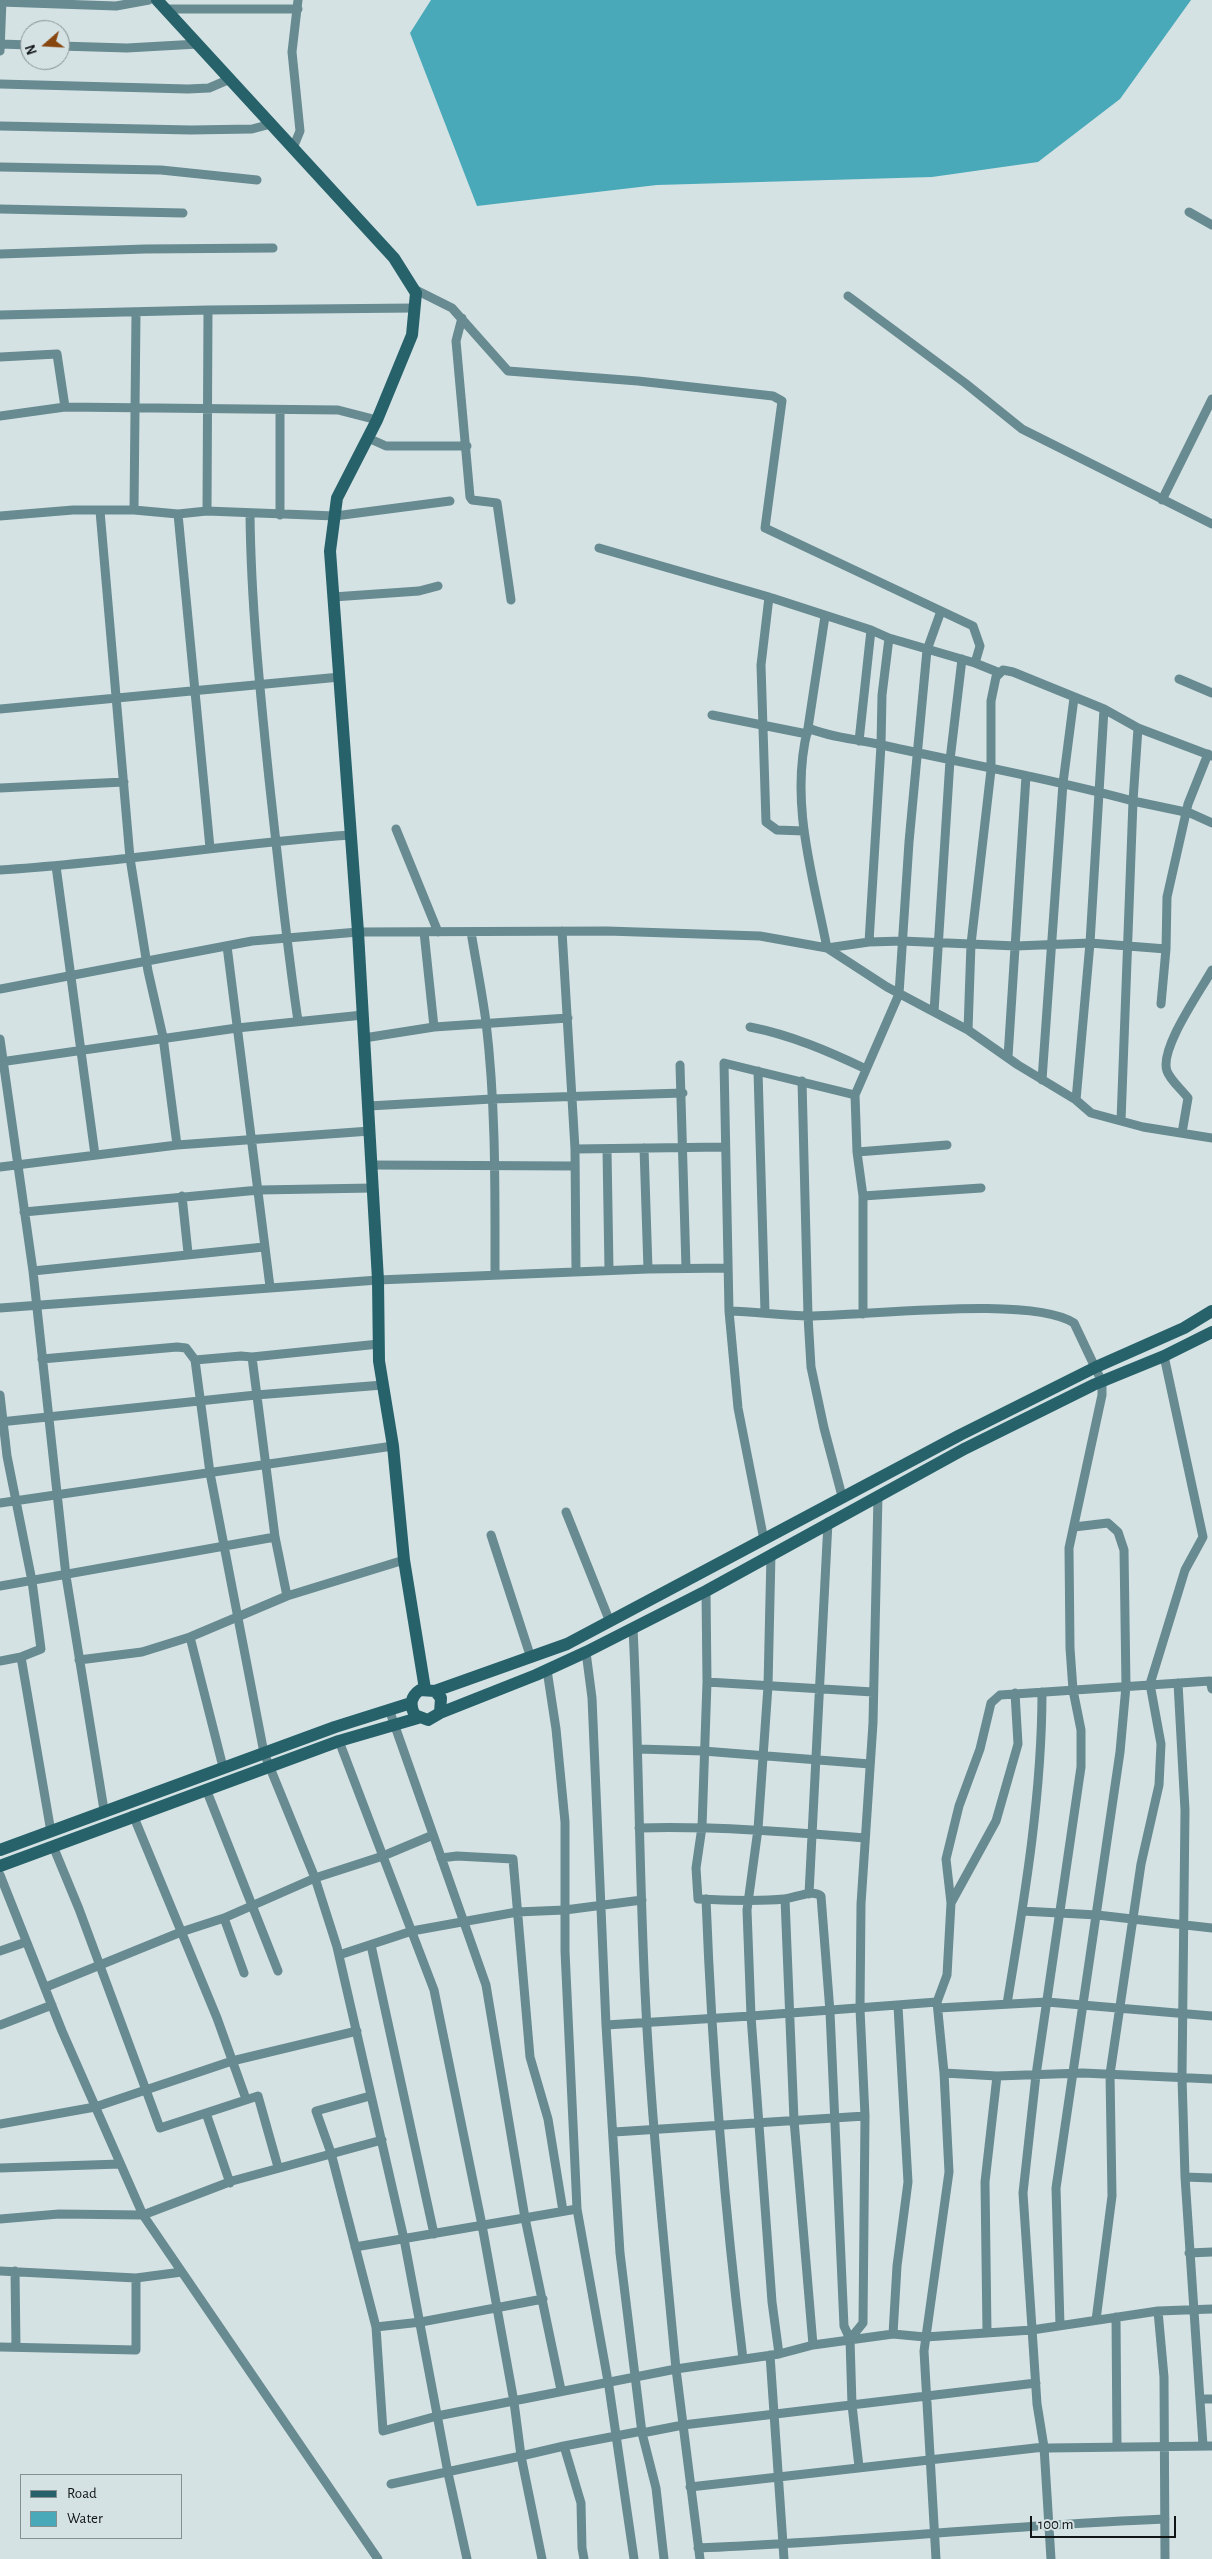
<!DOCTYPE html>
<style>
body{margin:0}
#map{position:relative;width:1212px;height:2559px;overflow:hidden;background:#d5e2e4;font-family:"Alegreya Sans",sans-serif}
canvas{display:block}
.legend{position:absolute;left:20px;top:2474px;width:162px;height:65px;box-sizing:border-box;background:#d5e2e4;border:1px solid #869091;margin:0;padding:6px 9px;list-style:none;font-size:15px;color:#101415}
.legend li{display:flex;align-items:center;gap:10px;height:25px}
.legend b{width:25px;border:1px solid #869091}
.north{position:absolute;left:20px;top:20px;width:50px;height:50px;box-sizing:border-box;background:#d5e2e4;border:1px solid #869091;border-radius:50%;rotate:251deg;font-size:14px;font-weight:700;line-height:20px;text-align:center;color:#101415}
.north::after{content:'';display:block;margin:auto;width:18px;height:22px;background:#874610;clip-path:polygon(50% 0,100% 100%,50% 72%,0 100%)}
.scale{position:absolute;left:1030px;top:2516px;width:146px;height:22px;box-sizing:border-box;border:2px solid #101415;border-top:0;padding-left:6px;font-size:15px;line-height:18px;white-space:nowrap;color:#101415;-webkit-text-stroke:4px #d5e2e4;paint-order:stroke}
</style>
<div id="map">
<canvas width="1212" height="2559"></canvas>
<ul class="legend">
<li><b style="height:6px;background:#27626b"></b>Road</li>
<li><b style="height:14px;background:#49a9b8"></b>Water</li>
</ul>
<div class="north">N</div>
<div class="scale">100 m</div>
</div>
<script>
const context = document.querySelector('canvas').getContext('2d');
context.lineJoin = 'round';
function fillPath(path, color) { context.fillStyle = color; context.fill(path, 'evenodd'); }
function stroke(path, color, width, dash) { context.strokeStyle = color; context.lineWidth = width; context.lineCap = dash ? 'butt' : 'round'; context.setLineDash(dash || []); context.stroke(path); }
const water = new Path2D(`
 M431 0H1191L1120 99 1038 162 932 177 657 185 477 206 410 33Z`);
const street = new Path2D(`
 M0 2 116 6 149 0
 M165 9H298
 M0 44 30 45
 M60 46 127 48 198 44
 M0 51 2 0
 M0 84 188 89 209 88 230 79
 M0 126 191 130 252 129 271 124
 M293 148 300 131 292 52 298 0
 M0 167 161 170 257 180
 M0 209 183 213
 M1189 212 1212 225
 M0 254 145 249 273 248
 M412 288 452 308 508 371 638 381 773 396 782 401 765 528 973 626 980 646 975 663
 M848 296 965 383 1022 429 1212 524
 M0 315 208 310 414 308
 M462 318 456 341 470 497 472 500 497 503 511 600
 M0 357 57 354 65 407
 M280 410V515
 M0 416 65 407 338 410 377 420
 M368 438 386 446H467
 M1162 500 1212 399
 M134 510 136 313
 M100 511 130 858 148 971 163 1037 177 1145
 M207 511 208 310
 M178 514 210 848
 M250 514C251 603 260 691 269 779 278 860 286 940 298 1021
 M0 516 73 510H134L178 514 207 511 335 516 450 501
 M599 548 769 597 871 630 889 638 975 663 1000 673
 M333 597 419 591 438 586
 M769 597 761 665 766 822 777 830 804 831
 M1179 679 1212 693
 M0 709 340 677
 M712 715 807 734
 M808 728 825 616
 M859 741 871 630
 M0 788 124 782
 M396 829 438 932
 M56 866 95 1155
 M0 870C117 863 234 843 351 835
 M562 931 575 1149 576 1272
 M424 932 434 1027
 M471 932C476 962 482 992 486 1022 496 1106 495 1190 495 1274
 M869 942 881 745 882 695 889 638
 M227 946 270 1287
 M1166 949 1090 943 1016 946 902 941 869 942 827 948C813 876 789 801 808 728 832 738 857 739 882 745 966 764 1050 778 1133 801L1138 728 1212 756
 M0 989 252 941 358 932 607 931 760 936 827 948 887 987 968 1030 1018 1065 1076 1100 1091 1113 1143 1127 1212 1138
 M1161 1004 1166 949 1167 897 1188 804 1208 754
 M934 1012 950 760 962 659
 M750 1027C791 1035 828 1051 866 1069
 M968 1030 971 944 991 770V701L996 677 1003 670 1013 672 1104 709 1138 728
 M364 1038 434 1027 568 1018
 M0 1039 33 1271 66 1576 104 1810
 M1008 1057 1026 776
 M0 1062 237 1028 363 1015
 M680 1065 686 1268
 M758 1071 765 1312
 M1042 1080 1063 783 1074 698
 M802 1081 808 1316 811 1367 824 1428 842 1496
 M1076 1100 1090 943 1104 709
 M369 1106 492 1099 683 1093
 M1121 1121 1133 801 1190 813 1212 823
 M1182 1133 1188 1098C1182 1090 1170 1080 1167 1071 1159 1049 1201 990 1212 970
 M575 1149 724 1147
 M607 1150 609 1270
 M857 1152 947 1145
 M372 1165 575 1166
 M0 1167 177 1145 370 1131
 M182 1196 188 1253
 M863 1196 981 1188
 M24 1212 259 1190 373 1188
 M648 1269 727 1268
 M33 1271 264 1247
 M0 1308 378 1280 648 1269 644 1148
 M729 1311C755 1312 782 1315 809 1316 866 1316 1031 1295 1074 1323L1102 1382V1395L1069 1548 1070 1648 1073 1690 1081 1730V1767L1036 2075 1023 2193 1037 2404 1044 2447 1051 2559
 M863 1314V1196L857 1152 855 1095 899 994 909 842 927 650 941 611
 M252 1357 275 1537 287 1596
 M42 1359 177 1347 186 1348 195 1360 210 1473 264 1753 315 1878 337 1947 404 2239 448 2473 467 2559
 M195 1360 241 1356 252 1357 379 1344
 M0 1395 7 1456 32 1581 41 1649 21 1657 0 1661
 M0 1422 256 1395 383 1385
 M0 1503 393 1446
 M566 1512 610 1622
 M491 1535 531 1658
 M764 1540 738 1408 729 1311 724 1063 855 1095
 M0 1586 275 1537
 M706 1591 707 1682 702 1827 696 1868 698 1899C726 1900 756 1902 784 1899 795 1898 812 1889 821 1896L830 2012 844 2326 850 2339 852 2405 859 2467
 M633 1628C639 1749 639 1870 645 1991 651 2117 664 2243 676 2369L779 2354 772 2302 751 2016 937 2002 944 2073 997 2076 1083 2073 1212 2079
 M190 1637 223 1767
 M586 1652 592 1698 606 2025 620 2253 642 2433 656 2488 664 2559
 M21 1657 51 1832
 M79 1660 142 1652 190 1637 287 1596 404 1560
 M547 1670 556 1729 565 1822V1951L577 2209 609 2387 634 2559
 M707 1682 873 1692
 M1178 1683 1185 1810 1182 2077 1185 2177 1203 2445
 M390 1712 486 1985 525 2218 561 2390
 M339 1741 434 1990 482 2225 514 2402 521 2456 391 2484
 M639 1749 703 1751 870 1764
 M206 1789 278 1971
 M133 1815 217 2018 246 2099
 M639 1828C715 1826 790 1832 865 1838
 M53 1846 79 1909 160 2128 258 2096 278 2167
 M441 1858 457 1856 513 1859 530 2057 548 2119 563 2211
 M0 1875 62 2031 143 2215 378 2559
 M809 1894 828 1522
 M706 1899C712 2053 724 2206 743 2359
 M785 1899 794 2120 813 2345
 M951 1903 996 1821 1018 1744 1015 1693
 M1022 1911 1097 1915 1212 1928
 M224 1918 244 1973
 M371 1945 434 2234
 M0 1951 26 1942
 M339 1955 412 1931 517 1912 565 1910 642 1900
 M46 1987 181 1932 224 1918 315 1878 383 1856 433 1835
 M937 2002 947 1975 951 1903 946 1859 959 1806 980 1749 991 1703 1000 1695 1210 1681 1212 1689
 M1007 2004C1024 1901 1042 1796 1042 1692
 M938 2008 1047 2002 1212 2016
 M0 2025 52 2005
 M606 2025 751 2016 747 1910 758 1829 768 1686 771 1554
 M370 2096 316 2111 331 2153 376 2327 383 2431 437 2416 676 2369 700 2559
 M206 2113 230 2183
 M0 2124 95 2107 232 2061 357 2031
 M614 2132 865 2116 860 2009 861 1904 873 1723 878 1495
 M0 2168 120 2164
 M1185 2177 1212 2178
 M0 2219 59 2214 143 2215 232 2181 382 2140
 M355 2247 577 2209
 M1189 2253 1212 2252
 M0 2271 136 2278 182 2272
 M15 2271 16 2347
 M1158 2311 1164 2377 1165 2559
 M1116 2317 1117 2447
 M1096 2320 1112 2196 1110 2074 1141 1864 1159 1785 1161 1744 1150 1684 1185 1570 1203 1537 1164 1356
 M1060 2325 1056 2188 1120 1752 1126 1686 1124 1550 1118 1532 1108 1523 1074 1527
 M376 2327 421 2322 543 2299
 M987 2332 985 2182 997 2076
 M893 2334 897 2266 908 2182 898 2006
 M850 2339 863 2323 865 2116
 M0 2347 136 2350V2278
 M779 2354 813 2345 893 2334 925 2337 1032 2330 1158 2311 1212 2309
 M770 2355 784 2559
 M1200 2399H1212
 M642 2433 683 2425 1036 2383
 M1049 2448 1212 2446
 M690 2487 1044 2447
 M698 2548C854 2542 1009 2525 1165 2519
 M542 2559 521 2456 564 2446
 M584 2559 582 2548 581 2503 564 2446 642 2431
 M936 2559 924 2351 949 2172 944 2073`);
const secondary = new Path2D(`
 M157 0 394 258 416 293 412 335 377 420 337 498 330 551 358 932 378 1280 379 1361 393 1446 404 1560 425 1689
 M435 1691 567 1644 960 1435 1096 1367 1184 1328 1212 1311
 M440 1713 441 1698 435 1691 420 1690C411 1696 409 1705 415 1715L428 1720 440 1713 536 1675 586 1652 706 1591 966 1448 1093 1385 1164 1356 1212 1332
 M0 1850 335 1727 411 1703
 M0 1866 339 1741 418 1718`);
fillPath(water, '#49a9b8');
stroke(street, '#678b91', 9);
stroke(secondary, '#27626b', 12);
</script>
